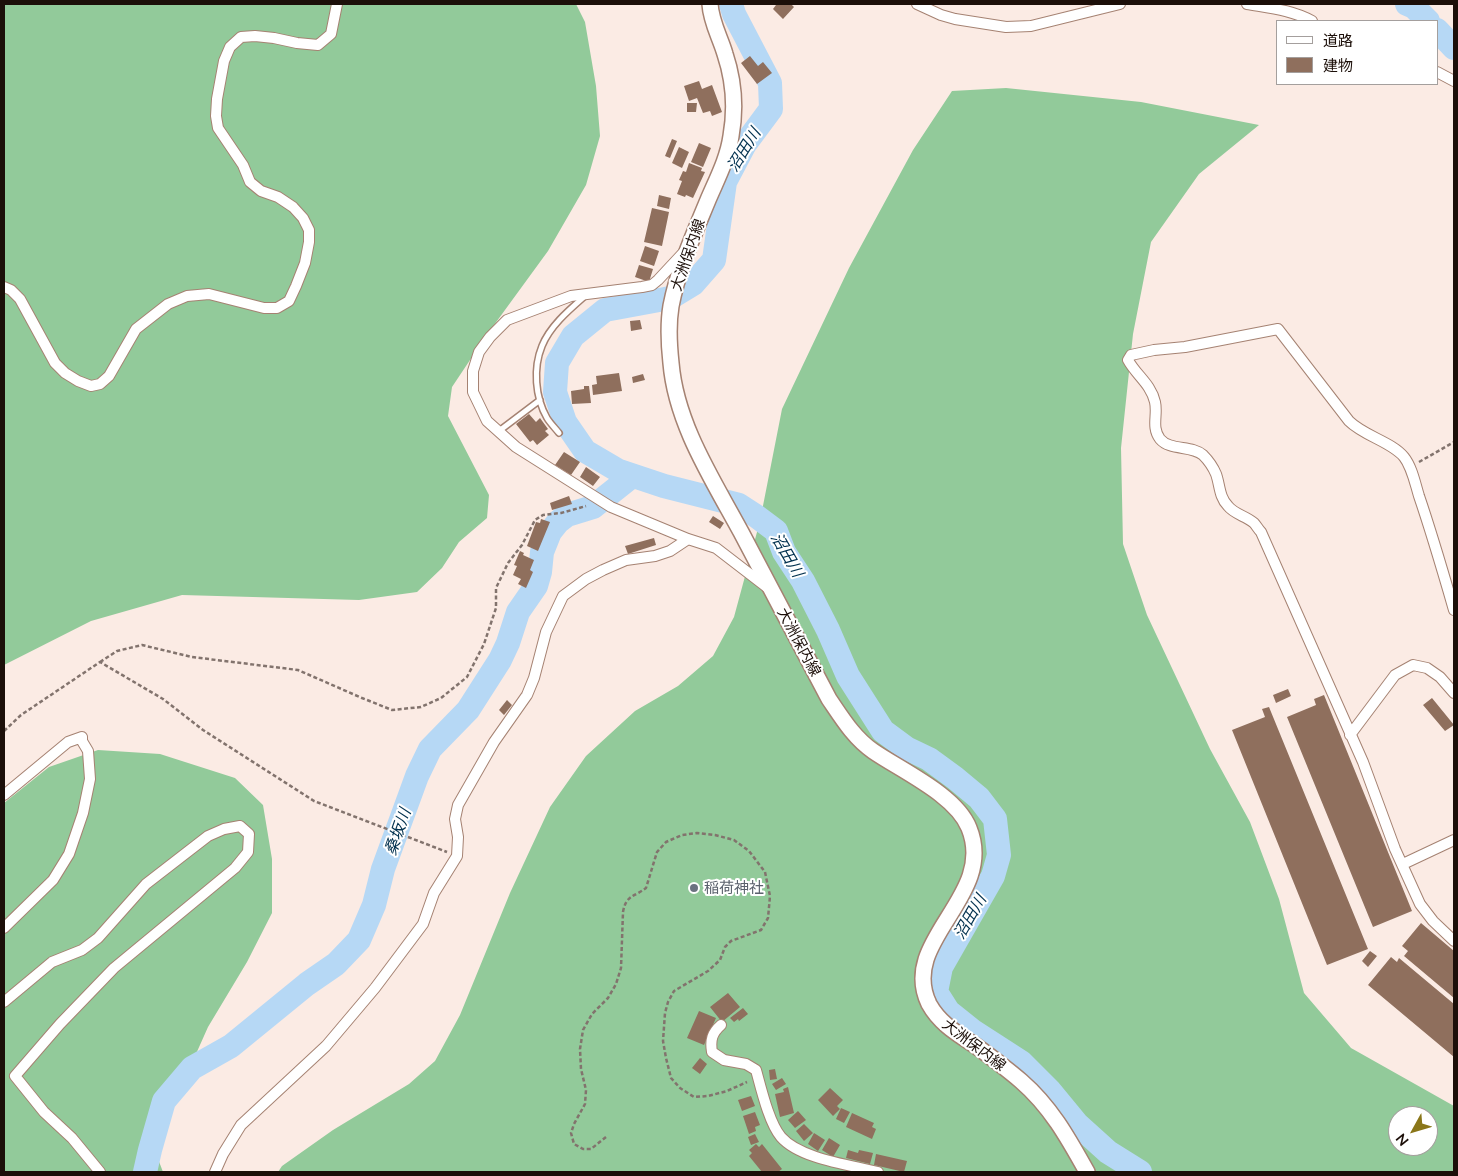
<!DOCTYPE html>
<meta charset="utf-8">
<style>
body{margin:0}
#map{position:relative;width:1458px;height:1176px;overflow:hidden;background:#fbebe4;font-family:Lato,"Noto Sans JP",sans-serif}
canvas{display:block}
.frame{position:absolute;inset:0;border:5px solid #1c0f09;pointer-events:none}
.legend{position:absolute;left:1276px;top:20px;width:162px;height:65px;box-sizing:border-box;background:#fff;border:1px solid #a49f9d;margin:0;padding:6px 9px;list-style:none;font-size:15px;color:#1c0f09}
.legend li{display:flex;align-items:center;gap:10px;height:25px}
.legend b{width:25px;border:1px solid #a49f9d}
.north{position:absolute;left:1388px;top:1106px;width:50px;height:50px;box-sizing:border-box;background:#fff;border:1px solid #a49f9d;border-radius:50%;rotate:231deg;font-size:14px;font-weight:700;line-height:20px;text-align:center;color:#1c0f09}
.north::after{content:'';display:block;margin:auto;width:18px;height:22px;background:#8a7619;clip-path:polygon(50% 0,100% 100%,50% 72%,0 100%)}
</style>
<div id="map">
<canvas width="1458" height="1176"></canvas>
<div class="frame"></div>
<ul class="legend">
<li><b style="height:6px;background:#fff"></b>道路</li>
<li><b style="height:14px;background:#8f6f5d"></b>建物</li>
</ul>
<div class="north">N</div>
</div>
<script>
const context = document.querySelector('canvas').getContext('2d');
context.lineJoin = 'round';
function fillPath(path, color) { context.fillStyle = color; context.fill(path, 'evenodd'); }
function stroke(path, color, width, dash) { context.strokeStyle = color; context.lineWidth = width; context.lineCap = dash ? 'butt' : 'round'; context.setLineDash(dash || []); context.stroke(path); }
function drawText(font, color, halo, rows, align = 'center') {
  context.font = font + ' Lato,"Noto Sans JP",sans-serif'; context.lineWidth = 4; context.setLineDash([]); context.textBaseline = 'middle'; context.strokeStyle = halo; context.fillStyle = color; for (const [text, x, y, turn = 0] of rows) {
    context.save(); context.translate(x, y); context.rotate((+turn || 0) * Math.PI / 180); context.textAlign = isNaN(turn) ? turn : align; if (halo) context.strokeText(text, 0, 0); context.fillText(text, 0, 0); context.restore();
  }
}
const forest = new Path2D(`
 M4 4H576L585 22 596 86 600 136 586 185 548 251 486 336 452 387 448 416 489 495 487 518 459 542 442 568 417 592 359 600 182 595 91 621 4 665Z
 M1006 88 1141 102 1259 125 1199 174 1151 242 1133 334 1121 448 1123 544 1147 615 1210 749 1250 822 1279 899 1304 993 1351 1048 1454 1106V1172H278L282 1166 333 1130 409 1084 435 1061 460 1015 510 893 550 807 586 756 635 711 678 686 713 656 734 617 760 521 782 409 849 268 913 150 952 91ZM1398 1116H1428V1146H1398Z
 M98 750 160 754 235 778 263 805 272 859V913L247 962 208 1027 171 1110 155 1151 163 1172H4V803L49 767Z`);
const river = new Path2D(`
 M731 4 734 14 770 83 771 109 745 144 725 182 714 260 693 284 670 298 605 310 573 336 557 363 555 392 565 422 585 451 619 471 664 486 739 505 756 516 776 531 784 552 803 581 828 630 848 676 883 731 906 748 929 759 955 778 979 798 995 819 999 855 993 876 941 967 936 992 948 1011 973 1031 1021 1062 1049 1090 1077 1124 1108 1152 1140 1172
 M1407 4 1414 7 1428 21
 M1437 30 1454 48
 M145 1172 150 1150 164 1101 192 1068 231 1046 307 984 336 964 359 940 374 905 383 869 417 776 430 749 468 710 500 660 508 643 518 612 536 586 540 572 542 552 550 532 558 522 567 515 593 507 632 476`);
const building = new Path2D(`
 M774 4H791L794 7 783 19 773 9 776 5Z
 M750 56 758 66 763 62 772 73 757 84 741 63Z
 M699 81 702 89 712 85 722 112 712 116 710 111 703 113 697 98 689 101 684 86Z
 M687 103H697L696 112H687Z
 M672 139 677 141 670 158 665 156Z
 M699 143 711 148 703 167 691 162Z
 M679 147 689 152 682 168 672 163Z
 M689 163 702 168 701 171 705 172 693 198 686 195 685 197 677 194 682 181 679 180 683 171 686 172Z
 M659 195 671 198 669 209 657 206Z
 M652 208 669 212 662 246 644 242Z
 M645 246 659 251 654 266 640 261Z
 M639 265 653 269 649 282 635 277Z
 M640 320 642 329 631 331 630 321Z
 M619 373 622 391 593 395 592 385 597 384 596 376Z
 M643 374 645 380 633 383 632 377Z
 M584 386H589L591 403 572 404 571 391 584 389Z
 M529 414 536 422 540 418 548 429 545 431 549 435 537 445 533 440 530 442 516 424Z
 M564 452 580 462 571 475 555 465Z
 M586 467 600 477 593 486 580 477Z
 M569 496 572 504 552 510 550 503Z
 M713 516 724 523 720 529 709 522Z
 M541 519 550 522 538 551 527 546 536 522 540 523Z
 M654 538 656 545 628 554 625 546Z
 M520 551 524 553 523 555 534 560 530 570 533 572 526 588 518 584 521 579 513 575 517 566 514 565Z
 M1288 689 1291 696 1276 703 1273 695Z
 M1324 695 1412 911 1373 927 1287 717 1316 705 1314 699Z
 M1432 698 1454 725 1445 731 1423 705Z
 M507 700 512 705 504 715 499 710Z
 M1269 707 1368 949 1327 965 1232 730 1265 717 1262 709Z
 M1421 923 1454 951V998L1404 956 1408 951 1402 946Z
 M1370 951 1377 956 1368 967 1362 961Z
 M1391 957 1397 962 1399 958 1454 1004V1057L1368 985Z
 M728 993 740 1007 722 1022 710 1007Z
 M743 1008 748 1014 739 1021 738 1019 734 1022 730 1018Z
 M699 1011 716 1018 704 1045 687 1038Z
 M700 1058 707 1064 700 1074 692 1068Z
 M775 1069 777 1079 770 1080 769 1070Z
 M782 1078 786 1084 776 1090 772 1084Z
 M788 1087 794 1113 780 1117 775 1094 784 1092 783 1089Z
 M830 1088 843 1100 837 1106 840 1109 833 1116 818 1100Z
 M751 1096 755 1106 742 1111 738 1100Z
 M841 1108 850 1112 844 1123 836 1119Z
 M798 1111 806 1120 795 1128 788 1120Z
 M755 1112 760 1125 755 1127 756 1131 749 1134 743 1116Z
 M852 1113 874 1123 872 1127 876 1129 872 1139 846 1127Z
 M804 1124 813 1133 804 1141 796 1131Z
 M814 1133 825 1140 818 1151 808 1144Z
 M755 1134 759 1142 751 1145 748 1137Z
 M829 1138 840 1145 833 1157 822 1150Z
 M756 1144 759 1147 762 1144 782 1169 778 1172H762L749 1156 752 1153 749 1150Z
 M848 1150 858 1153 859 1150 873 1153 870 1164 846 1158Z
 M876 1154 907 1161 904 1172 874 1165Z`);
const path = new Path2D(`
 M1419 462 1454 442
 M100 662 117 651 142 645 192 657 298 670 362 698 392 710 421 707 441 698 467 677 484 644 496 608V588L508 563 522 545 535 520 543 515 561 513 586 506
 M4 731 21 715 100 662 163 699 203 730 314 801 447 852
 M606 1137 591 1149H583L574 1144 571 1133 574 1124 585 1104 586 1090 581 1069 580 1049 583 1030 592 1014 608 998 616 984 621 968 623 912C626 895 634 897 646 888L657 852 666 842 682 835 697 833 715 835 734 840 749 851 765 872 770 896 768 918 761 930 731 941 725 947 720 960 708 971 674 991 668 1002 665 1013 663 1041 666 1058 671 1078 680 1088 694 1097 708 1096 727 1091 747 1082`);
const service = new Path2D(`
 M499 431 540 400
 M559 433C555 428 550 423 547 418 535 397 533 368 542 346 550 326 569 310 585 296`);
const minor = new Path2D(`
 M917 4 941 15 955 19 1006 27 1031 26 1120 4
 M1247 4C1270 8 1292 10 1312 21
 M1437 72 1454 81
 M685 251 658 280 652 285 642 287 571 296 507 320 490 337 479 352 473 371V392L487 421 516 447 611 507 688 539 716 548 768 588
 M4 287 11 290 20 299 55 363 65 373 78 381 91 386 100 384 109 376 136 329 168 304 187 296 209 294 264 308H277L289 301 296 286 305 263 309 242V230L303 218 293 207 278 197 261 191 250 182 243 165 218 128 216 116 217 99 224 61 230 47 241 37 255 36 274 38 297 43 318 45 331 34 337 4
 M1454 610C1443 572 1432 534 1419 496 1415 483 1412 467 1404 457 1392 442 1364 436 1349 421L1278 329 1185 347 1154 350 1131 355 1128 360C1136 375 1151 384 1155 402 1158 415 1151 427 1160 439 1170 451 1192 445 1203 455 1208 460 1213 467 1216 474 1220 485 1219 497 1228 506 1234 514 1246 516 1254 523 1256 525 1258 529 1261 532L1363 762 1395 849 1420 904 1433 921 1454 941
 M1350 735 1395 675 1413 665 1427 668 1440 677 1454 693
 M4 795 68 742 82 737V741L88 751 90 779 83 813 69 854 53 880 4 928
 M1403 864 1454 840
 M4 1002 52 962 82 950 98 938 146 884 208 836 224 829 240 826 249 834 248 852 235 868 114 968 60 1024 15 1076 44 1112 72 1138 100 1172
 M721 1025C712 1033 710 1040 712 1052L724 1060 746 1064 756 1070C761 1088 769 1123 781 1137 800 1159 851 1165 878 1172
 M215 1172 223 1154 241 1125 326 1046 375 988 423 924 434 893 457 856 458 837 455 819 458 805 494 742 527 695 534 678 546 632 563 596 586 579 603 570 626 560 655 556 670 551 688 539`);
const secondary = new Path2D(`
 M710 4C711 22 720 37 725 54 734 81 736 108 731 136 728 158 717 179 708 200 694 234 678 269 671 306 668 324 669 345 671 363 676 424 713 480 741 532 771 588 800 644 829 699 842 718 854 738 873 751 902 771 956 795 969 828 997 897 898 940 929 1004 940 1024 958 1034 976 1046 991 1057 1007 1069 1021 1081 1051 1107 1068 1138 1087 1172`);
const markers = [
 [694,888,5,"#6b7280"]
];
const streetNames = [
 ["大洲保内線",688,255,-71],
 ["大洲保内線",799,642,62],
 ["大洲保内線",974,1045,37]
];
const worshipNames = [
 ["稲荷神社",704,888]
];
const waterNames = [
 ["沼田川",744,150,-58],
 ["沼田川",787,555,60],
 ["桑坂川",398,832,-71],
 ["沼田川",970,917,-60]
];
fillPath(forest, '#92ca9a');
stroke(river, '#b6d8f5', 24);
fillPath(building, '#8f6f5d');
stroke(service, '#a58272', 8);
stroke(minor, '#a58272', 12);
stroke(secondary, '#a58272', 18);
stroke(path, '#82736d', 2.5, [4, 2.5]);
stroke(service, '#fff', 5);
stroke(minor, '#fff', 10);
stroke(secondary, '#fff', 15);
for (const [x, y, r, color] of markers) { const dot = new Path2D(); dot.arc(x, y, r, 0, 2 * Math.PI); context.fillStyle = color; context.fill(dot); stroke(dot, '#fff', 2); }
drawText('15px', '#1c0f09', '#fff', streetNames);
drawText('15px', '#5b616d', '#fff', worshipNames, 'left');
drawText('italic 16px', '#02314f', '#fff', waterNames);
</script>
